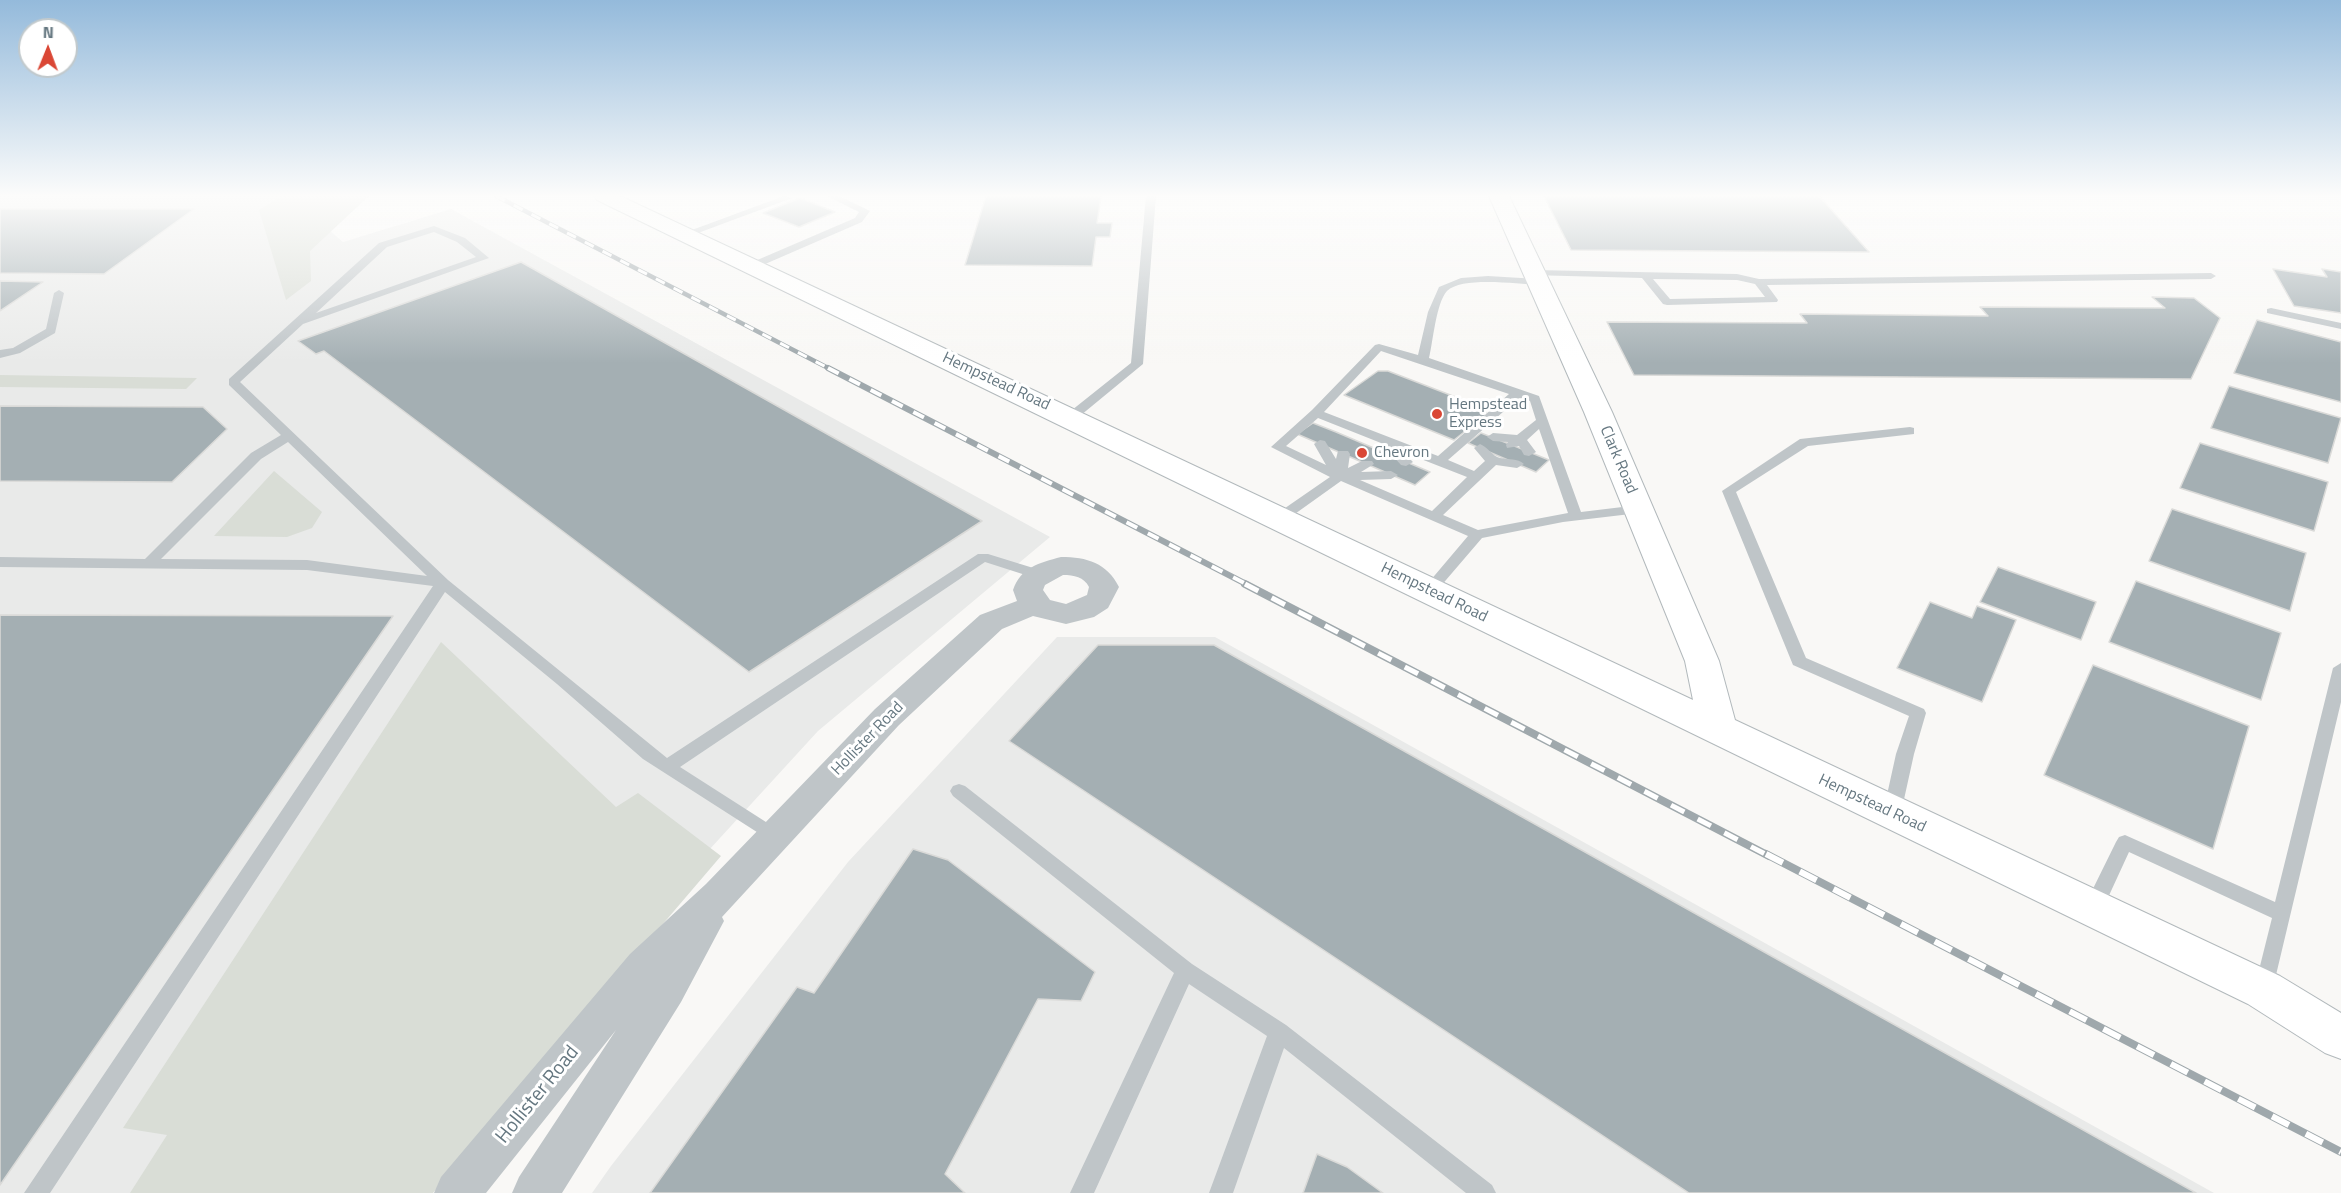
<!DOCTYPE html>
<style>
body{margin:0}
#map{position:relative;width:2341px;height:1193px;overflow:hidden;background:#f9f8f6;font-family:"Titillium Web",sans-serif}
canvas{display:block}
.north{position:absolute;left:18px;top:18px;width:60px;height:60px;box-sizing:border-box;background:#fff;border:2px solid #c1c9cc;border-radius:50%;rotate:1deg;font-size:16px;font-weight:700;line-height:24px;text-align:center;color:#657780}
.north::after{content:'';display:block;margin:auto;width:21px;height:27px;background:#da4735;clip-path:polygon(50% 0,100% 100%,50% 72%,0 100%)}
</style>
<div id="map">
<canvas width="2341" height="1193"></canvas>
<div class="north">N</div>
</div>
<script>
const context = document.querySelector('canvas').getContext('2d');
context.lineJoin = 'round';
function fillPath(path, color) { context.fillStyle = color; context.fill(path, 'evenodd'); }
function stroke(path, color, width, dash) { context.strokeStyle = color; context.lineWidth = width; context.lineCap = dash ? 'butt' : 'round'; context.setLineDash(dash || []); context.stroke(path); }
function drawText(font, color, halo, rows, align = 'center') {
  context.font = font + ' "Titillium Web",sans-serif'; context.lineWidth = 6; context.setLineDash([]); context.textBaseline = 'middle'; context.strokeStyle = halo; context.fillStyle = color; for (const [text, x, y, turn = 0] of rows) {
    context.save(); context.translate(x, y); context.rotate((+turn || 0) * Math.PI / 180); context.textAlign = isNaN(turn) ? turn : align; if (halo) context.strokeText(text, 0, 0); context.fillText(text, 0, 0); context.restore();
  }
}
const built = new Path2D(`
 M0 196H290L343 242 451 209 1050 537 818 731 469 1112 403 1193H0Z
 M1057 637H1215L2214 1193H592L611 1166 848 862Z`);
const green = new Path2D(`
 M281 196H369L310 251 311 281 286 300 259 210Z
 M0 375 197 378 186 389 0 387Z
 M274 471 322 512 312 528 287 537 214 536Z
 M441 642 616 807 638 793 721 856 433 1193H130L167 1135 123 1128Z`);
const building = new Path2D(`
 M986 196H1101L1097 223H1112L1110 237H1096L1092 266 965 265Z
 M1544 196H1819L1869 252 1571 250Z
 M800 198 835 212 799 227 763 213Z
 M0 209H194L104 274 0 273Z
 M521 262 982 521 749 672 324 351 316 354 298 341Z
 M2273 269 2327 277 2322 269 2341 272V313L2294 306Z
 M0 281 43 282 0 311Z
 M2152 297 2194 298 2220 318 2191 379 1634 375 1607 322 1807 323 1800 314 1988 316 1980 307 2165 308Z
 M2257 320 2341 342V402L2234 373Z
 M1378 371H1388L1484 408 1487 414 1454 440 1344 395Z
 M2229 386 2341 418 2328 463 2211 428Z
 M0 406 203 407 227 429 172 482 0 481Z
 M1313 423 1336 432 1430 472 1415 485 1297 434Z
 M1481 433 1512 445 1549 460 1536 472 1468 443Z
 M2200 443 2328 482 2314 531 2180 488Z
 M2172 509 2306 553 2290 611 2149 561Z
 M1998 567 2096 602 2081 640 1980 602Z
 M2136 581 2281 633 2261 700 2109 642Z
 M1930 602 1972 618 1977 606 2016 620 1982 702 1897 668Z
 M0 615 393 616 0 1185Z
 M1098 645H1214L2196 1193H1689L1009 741Z
 M2093 665 2249 726 2213 849 2044 775Z
 M913 849 948 860 1095 972 1081 1001 1038 999 945 1174 965 1193H650L797 987 814 993Z
 M1317 1154 1347 1167 1383 1193H1303Z`);
const lane = new Path2D(`
 M784 196 792 198 690 236 681 234Z
 M827 196H839L870 211 862 222 756 268H748V264L855 218 859 212Z
 M1146 196H1156L1143 364 1075 420H1067V414L1131 363Z
 M434 226 465 238 489 258 303 324 240 382 448 580 667 758 978 554H988L1043 571 1045 574 1038 579 985 562 680 767 780 831 783 836 780 841 774 843 643 759 557 684 445 592 50 1193H24L433 586 307 570 0 567V557L145 559 251 453 281 435 229 385V379L379 243ZM434 232 457 242 476 257 316 313 387 247ZM288 442 427 576 307 560 161 559 261 459Z
 M1534 270 1737 274 1759 279 2211 273 2216 276 2211 279 1767 285 1778 300 1777 302 1667 305 1663 304 1642 278 1530 275V271ZM1653 279 1737 280 1755 284 1765 297 1670 299Z
 M1488 276 1538 279 1543 282 1538 285C1518 284 1462 276 1447 291 1436 303 1433 342 1429 358L1539 396 1581 512 1639 505 1646 509 1639 513 1563 522 1482 538 1434 594H1424L1422 591 1424 588 1468 536 1341 481 1285 521H1275L1273 518 1275 515 1330 477 1271 447 1312 410 1375 345 1379 344 1418 355 1428 312 1439 287 1461 278ZM1381 351 1509 394 1438 456 1324 412ZM1519 398 1530 401 1536 420 1517 435 1493 433 1487 437 1493 441 1508 442 1506 445 1507 448 1519 446 1524 455 1529 456 1536 452 1527 440 1539 429 1568 513 1478 530 1443 515 1496 465 1517 468 1524 464C1517 458 1509 460 1500 458 1492 456 1488 447 1480 444L1474 448 1485 461 1474 471 1448 460ZM1318 418 1381 443 1401 465 1406 466 1413 462 1403 452 1467 477 1432 511 1360 480 1391 479 1398 475 1391 471 1361 472 1374 464 1372 461H1362L1348 468 1350 454 1348 451H1338L1336 459 1325 441 1320 440 1314 444 1326 465 1286 446Z
 M59 290 64 293 55 333 20 353 0 358V350L13 348 46 329 54 293Z
 M2271 308 2341 323V329L2267 313V309Z
 M1910 427 1914 428V434L1808 446 1736 492 1806 658 1924 709 1926 713 1914 754 1901 813 1898 818 1892 820 1886 818 1883 813 1896 754 1909 716 1793 665 1722 491 1800 439Z
 M2341 663V702L2271 996 2264 999 2257 996 2254 990 2272 918 2129 852 2100 915 2093 917 2086 915 2083 909 2116 842 2119 837 2125 835 2275 902 2333 668Z
 M959 784 965 786 1192 964 1286 1025 1492 1185 1496 1193H1466L1284 1048 1233 1193H1209L1267 1036 1189 984 1094 1193H1070L1174 973 953 796 950 791 953 786Z`);
const street = new Path2D(`
 M1061 557C1087 557 1107 563 1119 587L1108 608 1094 617 1066 624 1033 616 1002 629 899 725 722 917 724 921 681 1002 562 1193H512L519 1177 616 1030 486 1193H434L441 1177 630 954 706 884 875 709 980 615 1017 601 1013 590C1021 567 1039 563 1061 557ZM1063 575C1074 575 1084 577 1089 587L1087 595 1066 604 1050 600 1043 590 1045 585Z`);
const secondary = new Path2D(`
 M594 196H620L1693 700 1685 661 1584 412 1489 196H1509L1612 412 1719 661 1735 720 2280 976 2341 1013V1059L2325 1053 2248 1004 597 200Z`);
const railFar3 = new Path2D(`
 M496 196 830 369`);
const railFar2 = new Path2D(`
 M828 368 1248 585`);
const railFar1 = new Path2D(`
 M1245 584 1769 856`);
const rail = new Path2D(`
 M1766 854 2341 1152`);
const markers = [
 [1437,414,6,"#da4735"],
 [1362,453,6,"#da4735"]
];
const streetNames = [
 ["Hempstead Road",996,382,25],
 ["Clark Road",1618,460,67],
 ["Hempstead Road",1434,593,26],
 ["Hollister Road",868,739,-46],
 ["Hempstead Road",1872,804,25]
];
const poiNames = [
 ["Hempstead",1449,405],
 ["Express",1449,423],
 ["Chevron",1374,453]
];
const nearStreetnames = [
 ["Hollister Road",538,1095,-51]
];
fillPath(built, '#e9eae9');
fillPath(green, '#d9ddd6');
fillPath(building, '#a4afb3');
stroke(building, '#dadad8', 1.5);
stroke(secondary, '#b2b9bc', 2);
fillPath(lane, '#bfc5c8');
fillPath(street, '#bfc5c8');
fillPath(secondary, '#fff');
stroke(railFar3, '#9fa8ac', 4.5);
stroke(railFar2, '#9fa8ac', 6);
stroke(railFar1, '#9fa8ac', 8);
stroke(rail, '#9fa8ac', 8);
stroke(railFar3, '#fff', 3, [10]);
stroke(railFar2, '#fff', 4, [12]);
stroke(railFar1, '#fff', 5, [15]);
stroke(rail, '#fff', 6, [19]);
const sky = context.createLinearGradient(0, 0, 0, 363);
sky.addColorStop(0, '#94badb');
sky.addColorStop(0.54, '#fcfcfb');
sky.addColorStop(1, '#fcfcfb00');
context.fillStyle = sky;
context.fillRect(0, 0, 2341, 363);
for (const [x, y, r, color] of markers) { const dot = new Path2D(); dot.arc(x, y, r, 0, 2 * Math.PI); context.fillStyle = color; context.fill(dot); stroke(dot, '#fff', 2); }
drawText('16px', '#657780', '#fff', streetNames);
drawText('16px', '#657780', '#fff', poiNames, 'left');
drawText('20px', '#657780', '#fff', nearStreetnames);
</script>
